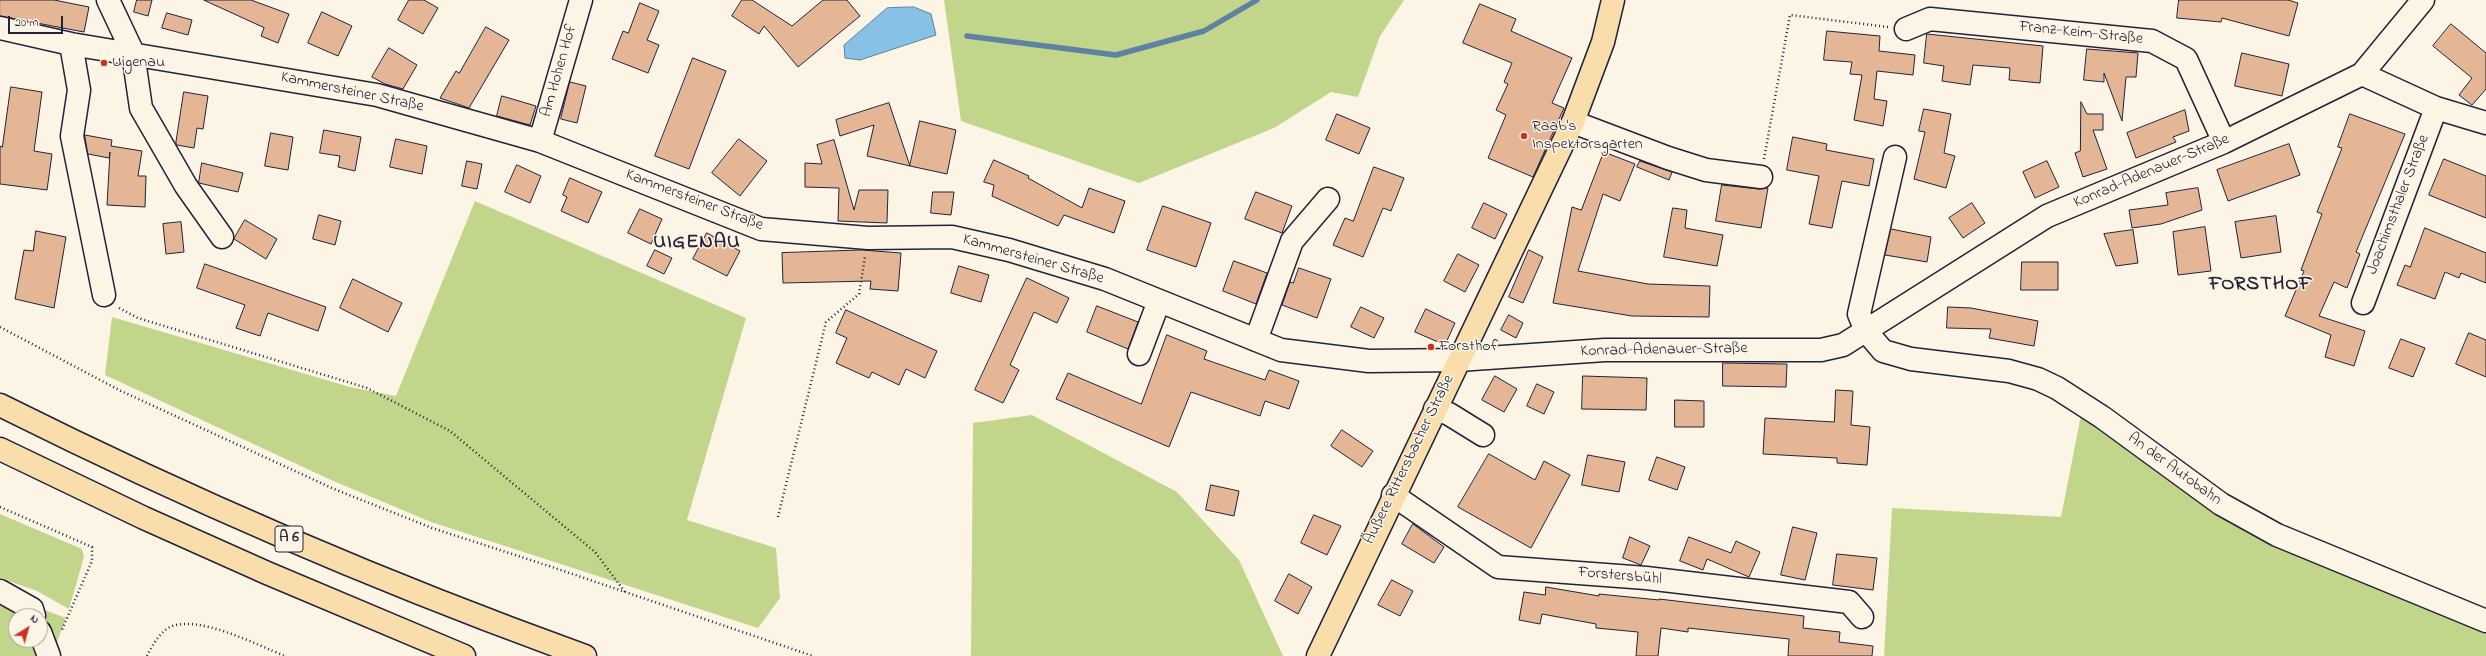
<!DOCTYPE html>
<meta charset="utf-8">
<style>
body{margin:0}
#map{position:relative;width:2486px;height:656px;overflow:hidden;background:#fcf5e5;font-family:"Indie Flower",sans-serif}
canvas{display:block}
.north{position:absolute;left:8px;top:608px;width:40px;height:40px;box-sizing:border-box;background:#fcf5e5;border:1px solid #a5a1a1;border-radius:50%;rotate:37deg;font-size:11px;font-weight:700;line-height:16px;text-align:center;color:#22223b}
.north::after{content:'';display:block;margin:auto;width:14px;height:18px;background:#c8321e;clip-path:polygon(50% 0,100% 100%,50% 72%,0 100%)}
.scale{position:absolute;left:8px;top:16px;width:55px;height:18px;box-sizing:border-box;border:2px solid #22223b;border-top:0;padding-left:5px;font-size:12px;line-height:14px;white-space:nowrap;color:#22223b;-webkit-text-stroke:3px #fcf5e5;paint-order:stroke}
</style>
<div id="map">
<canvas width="2486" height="656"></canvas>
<div class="north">N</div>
<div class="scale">20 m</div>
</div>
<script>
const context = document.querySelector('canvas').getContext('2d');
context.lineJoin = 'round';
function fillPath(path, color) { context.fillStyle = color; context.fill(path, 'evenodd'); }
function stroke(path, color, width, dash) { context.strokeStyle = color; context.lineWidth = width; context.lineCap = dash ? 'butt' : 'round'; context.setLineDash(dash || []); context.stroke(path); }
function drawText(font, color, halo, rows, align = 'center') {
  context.font = font + ' "Indie Flower",sans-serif'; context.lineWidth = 3; context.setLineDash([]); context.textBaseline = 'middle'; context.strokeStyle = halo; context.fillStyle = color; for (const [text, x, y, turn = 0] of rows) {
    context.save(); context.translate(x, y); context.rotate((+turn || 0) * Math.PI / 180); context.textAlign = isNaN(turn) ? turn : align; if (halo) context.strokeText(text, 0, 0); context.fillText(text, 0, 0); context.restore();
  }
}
const green = new Path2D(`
 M944 0H1404L1380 36 1358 97 1331 92 1274 128 1139 183 961 121Z
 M475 201 746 318 687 520 776 548 780 598 758 628 431 522 331 480 105 375 112 317 350 387 396 396Z
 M1032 415 1177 492 1239 560 1283 656H971L973 423Z
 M2081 415 2217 509 2486 629V656H1884L1892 508 2061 517Z
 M0 514 82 549 84 557 69 609 37 591 0 578Z
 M0 593 66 618 52 656H0ZM16 616H40V640H16Z`);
const water = new Path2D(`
 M914 7 931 14 936 35 860 60 845 58 844 45 887 8Z`);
const stream = new Path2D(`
 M967 36 1116 55 1204 31 1257 0`);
const building = new Path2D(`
 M0 0H54L89 7 84 32 0 16Z
 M137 0H152L148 16 134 12Z
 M204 0H251L289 14 278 43 261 36 264 28Z
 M409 0H424L438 8 423 34 398 20Z
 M742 0H752L792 26 823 0H847L860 16 798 67 764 26 759 34 732 16Z
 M2179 0H2288L2298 3 2289 36 2222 18 2221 22 2177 18Z
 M640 3 659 11 647 40 659 45 648 73 612 59 623 31 628 33Z
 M1480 4 1516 19 1511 31 1572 58 1552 103 1564 108 1533 177 1488 158 1506 115 1496 110 1508 84 1504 82 1512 63 1463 43Z
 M322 12 352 26 338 56 308 43Z
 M167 13 192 20 188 35 162 28Z
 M2451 24 2486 53V89L2472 105 2459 95 2472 78 2433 46Z
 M486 27 509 40 469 108 440 98 456 71 459 73Z
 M1827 31 1880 36 1879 51 1915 55 1913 75 1877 71 1874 99 1887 101 1883 126 1854 120 1862 75 1850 74 1852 62 1824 60Z
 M1927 34 2043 46 2040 83 2009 80 2010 68 1973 65 1970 85 1942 81 1944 66 1924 63Z
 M389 48 417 65 403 89 385 84 372 77Z
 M2087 49 2138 53 2136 77H2126L2122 121 2104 73V82L2084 80Z
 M2242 53 2289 64 2282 96 2235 86Z
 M693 58 726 71 689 169 655 156Z
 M570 82 586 86 577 123 561 119Z
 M11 87 42 92 34 151 52 154 47 190 0 184V146L2 147Z
 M184 92 208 96 203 129 197 128 194 148 177 145 176 143Z
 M502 96 536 106 530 125 497 116Z
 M2081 102 2087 114H2103V130H2093L2107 169 2083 177 2075 153 2080 151Z
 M889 103 910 166 867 156 874 125 840 136 836 120Z
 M1924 109 1951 114 1944 153 1955 156 1946 188 1914 179 1925 132 1919 131Z
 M2185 110 2189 131 2173 137 2176 142 2136 158 2127 133Z
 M1337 114 1370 128 1359 154 1326 140Z
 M2350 114 2405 134 2356 252 2360 254 2347 288 2334 282 2319 316 2365 331 2354 366 2325 357 2331 335 2285 316 2304 271 2301 270 2322 214 2317 212 2342 148 2338 147Z
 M920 121 956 130 947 174 910 166Z
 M324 130 361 137 355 171 338 167 340 156 320 153Z
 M271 133 293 137 288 170 265 166Z
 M85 135 112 140 111 146 142 151 138 176H146L145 207 107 205 110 152 109 158 88 154Z
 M1793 137 1827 144 1826 150 1874 159 1869 186 1842 181 1832 228 1809 224 1819 176 1787 170Z
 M396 139 427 146 422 174 390 167Z
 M739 139 767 161 740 196 712 173Z
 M834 140 854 210 859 190H888L887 223 838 221 839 188 805 187V163L822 164 817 145Z
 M2289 144 2300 175 2228 201 2217 170Z
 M1604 152 1635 164 1620 201 1603 194 1578 271 1648 284 1710 286 1709 317 1632 316 1553 303 1572 207 1581 210Z
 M2444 159 2486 176V218L2429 195Z
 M994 160 1029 176 1028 178 1082 208 1089 188 1125 201 1114 233 1064 215 1058 226 992 196 994 185 984 182Z
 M467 161 482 164 477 189 462 186Z
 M1640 161 1672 172 1669 180 1637 167Z
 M2047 161 2059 187 2035 198 2023 172Z
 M202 163 243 173 238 192 199 183Z
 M517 165 541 176 530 203 505 192Z
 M1374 167 1404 178 1391 211 1383 208 1363 257 1333 245 1345 218 1353 221Z
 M570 178 602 192 588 223 561 211 567 197 563 195Z
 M1722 185 1759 189 1768 188 1761 228 1716 221Z
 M2198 188 2202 210 2161 224 2132 228 2129 210 2168 205 2166 193Z
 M933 192H954L951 215 931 213Z
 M1256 192 1292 206 1282 233 1245 219Z
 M1484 203 1507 214 1495 239 1472 228Z
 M1972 203 1985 223 1963 238 1949 218Z
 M1163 206 1211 223 1196 267 1147 250Z
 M1673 208 1687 210 1685 228 1723 235 1717 266 1664 257Z
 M640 209 662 219 651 244 628 233Z
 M319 215 341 221 335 245 313 239Z
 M2276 216 2281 252 2241 258 2235 222Z
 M245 220 277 239 266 259 234 239Z
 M181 222 184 252 166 254 163 224Z
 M2205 227 2211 271 2178 275 2173 232Z
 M2425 228 2486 253V283L2461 273 2459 278 2445 272 2435 299 2397 285 2405 265 2410 267Z
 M1891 229 1931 237 1927 262 1885 255Z
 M2133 230 2138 263 2116 266 2104 234Z
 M36 231 66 237 54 308 15 299 24 250 33 251Z
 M707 233 740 251 727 276 693 259Z
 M655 250 672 258 664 274 647 266Z
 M862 250 901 253 898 291 870 289 871 281 783 283 782 253Z
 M1529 250 1543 257 1523 303 1509 297Z
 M1458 254 1479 265 1465 292 1444 281Z
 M1234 261 1267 273 1256 304 1223 291Z
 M2022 262H2058V290H2021Z
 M205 264 326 307 318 331 268 313 260 336 236 328 245 305 197 288Z
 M959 266 989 275 981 302 951 293Z
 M1299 268 1331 279 1317 318 1282 305 1290 282 1293 283Z
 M1027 278 1069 298 1057 323 1034 312 1010 365 1019 370 1003 403 975 390Z
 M353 279 402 303 388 332 340 308Z
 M1097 306 1138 322 1128 349 1087 332Z
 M1361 307 1384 318 1374 338 1351 327Z
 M1948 307 1971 308 2038 321 2034 346 1989 338 1991 329 1947 328Z
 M1426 309 1455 323 1445 345 1415 332Z
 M846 310 937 351 925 378 906 369 899 385 872 372 869 378 836 363 847 338 836 333Z
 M1509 315 1523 323 1516 338 1501 330Z
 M2469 333 2486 340V377L2456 364Z
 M1167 335 1207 351 1204 359 1265 380 1269 370 1299 381 1289 409 1265 401 1260 416 1191 392 1169 447 1056 399 1068 373 1141 404Z
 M2401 339 2425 348 2413 377 2389 368Z
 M1723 363 1787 364 1786 387 1723 386Z
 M1495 376 1517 389 1504 412 1482 400Z
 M1583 376 1647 378 1646 410 1582 409Z
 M1537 384 1554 392 1544 414 1527 406Z
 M1836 390 1853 391 1851 425 1870 427 1867 465 1837 463V458L1763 454 1765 418 1834 422Z
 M1675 400 1704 401V427H1675Z
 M1342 430 1373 451 1362 467 1331 446Z
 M1489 454 1535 480 1544 461 1570 475 1531 548 1458 507Z
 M1588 455 1625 462 1619 492 1582 485Z
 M1657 457 1685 467 1677 490 1649 480Z
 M1211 485 1239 491 1234 516 1206 510Z
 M1314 515 1341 526 1327 555 1301 543Z
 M1413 524 1444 547 1434 563 1402 544Z
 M1793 527 1817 533 1805 580 1781 575Z
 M1630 537 1650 546 1641 565 1623 558Z
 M1689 537 1731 553 1736 541 1760 552 1749 577 1707 559 1703 570 1680 561Z
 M1837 554 1877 558 1873 590 1833 585Z
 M1289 574 1312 587 1298 614 1275 601Z
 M1392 580 1413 591 1400 616 1378 605Z
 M1546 587 1599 596V594L1659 600V599L1804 616 1803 628 1840 632 1839 642 1873 646 1872 656H1788L1789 639 1688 628V632L1661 628 1658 656H1636L1638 632 1596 628V624L1542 614 1540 624 1519 620 1524 592 1545 595Z`);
const path = new Path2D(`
 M1764 159 1790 15 1888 27
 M119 308 138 318 367 388 450 431 595 552 625 592
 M0 327 121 391 334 489 432 528 549 566 813 656
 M0 507 92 547V561L61 632
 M778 517 826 322 859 294 865 257
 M147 656C152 646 159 633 170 627 198 614 257 645 285 656`);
const minor = new Path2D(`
 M108 0 133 53 141 108 186 186 222 237
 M0 28 71 44 377 95 540 141 761 229 868 238 952 237 1009 250 1105 279 1281 350 1369 361 1458 360 1605 350H1821L1843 345 2047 216 2224 142 2362 74 2423 0
 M1906 29 1930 19 2152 41 2186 59 2224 142
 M71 44 79 90 72 136 104 295
 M2362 74 2436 108 2486 123
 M1573 122 1668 158 1706 170 1761 177
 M540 141 581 0
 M1895 157 1859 314 1866 331 1883 351 1911 359 2009 371 2038 379 2057 388 2102 417 2221 504 2277 535 2486 621
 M2363 303 2436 108
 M1256 340 1292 241 1328 199
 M1139 354 1159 301
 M1435 409 1449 414 1483 435
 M1393 495 1498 567 1646 578 1849 602 1862 617
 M0 591 32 609 34 616
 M40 632 49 656`);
const major = new Path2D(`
 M1318 656 1573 122 1603 42 1613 0`);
const highway = new Path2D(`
 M0 405C190 500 385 584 585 656
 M0 449 144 518 267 573 464 656`);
const markers = [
 [104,63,4,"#c8321e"],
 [1524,136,4,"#c8321e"],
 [1431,347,4,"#c8321e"]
];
const shields = [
 [289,539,28]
];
const shieldNames = [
 ["A 6",289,539]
];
const streetNames = [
 ["Franz-Keim-Straße",2081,34,6],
 ["Am Hohen Hof",560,71,-74],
 ["Kammersteiner Straße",352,93,12],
 ["Konrad-Adenauer-Straße",2152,172,-23],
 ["Kammersteiner Straße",694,201,21],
 ["Joachimsthaler Straße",2399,205,-69],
 ["Kammersteiner Straße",1033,260,16],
 ["Konrad-Adenauer-Straße",1664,351,-1],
 ["Äußere Rittersbacher Straße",1410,460,-64],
 ["An der Autobahn",2174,470,36],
 ["Forstersbühl",1620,577,5]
];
const poiNames = [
 ["Uigenau",112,63],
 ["Raab's",1532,127],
 ["Inspektorsgarten",1532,145],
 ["Forsthof",1439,347]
];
const districtNames = [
 ["UIGENAU",697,244],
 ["FORSTHOF",2261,286]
];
fillPath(green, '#c2d68b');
fillPath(water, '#87c1e6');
stroke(water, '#5f81a2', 1);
stroke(stream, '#5f81a2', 5.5);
fillPath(building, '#e5b695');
stroke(building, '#22223b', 1);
stroke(minor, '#22223b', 25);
stroke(major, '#22223b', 25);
stroke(highway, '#22223b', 25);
stroke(path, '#22223b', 2.5, [1, 3]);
stroke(minor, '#fcf5e5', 22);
stroke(major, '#f9deab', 22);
stroke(highway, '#f9deab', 22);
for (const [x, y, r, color] of markers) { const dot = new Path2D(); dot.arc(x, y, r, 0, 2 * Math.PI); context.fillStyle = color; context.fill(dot); stroke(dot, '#fcf5e5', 1.5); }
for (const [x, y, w] of shields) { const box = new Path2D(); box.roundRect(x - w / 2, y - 13, w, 26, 3); context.fillStyle = '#fcf5e5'; context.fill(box); stroke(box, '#22223b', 1); }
drawText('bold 15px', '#22223b', null, shieldNames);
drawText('16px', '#22223b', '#fcf5e5', streetNames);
drawText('16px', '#22223b', '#fcf5e5', poiNames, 'left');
context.letterSpacing = '1px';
drawText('bold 20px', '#22223b', '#fcf5e5', districtNames);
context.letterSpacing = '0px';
</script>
